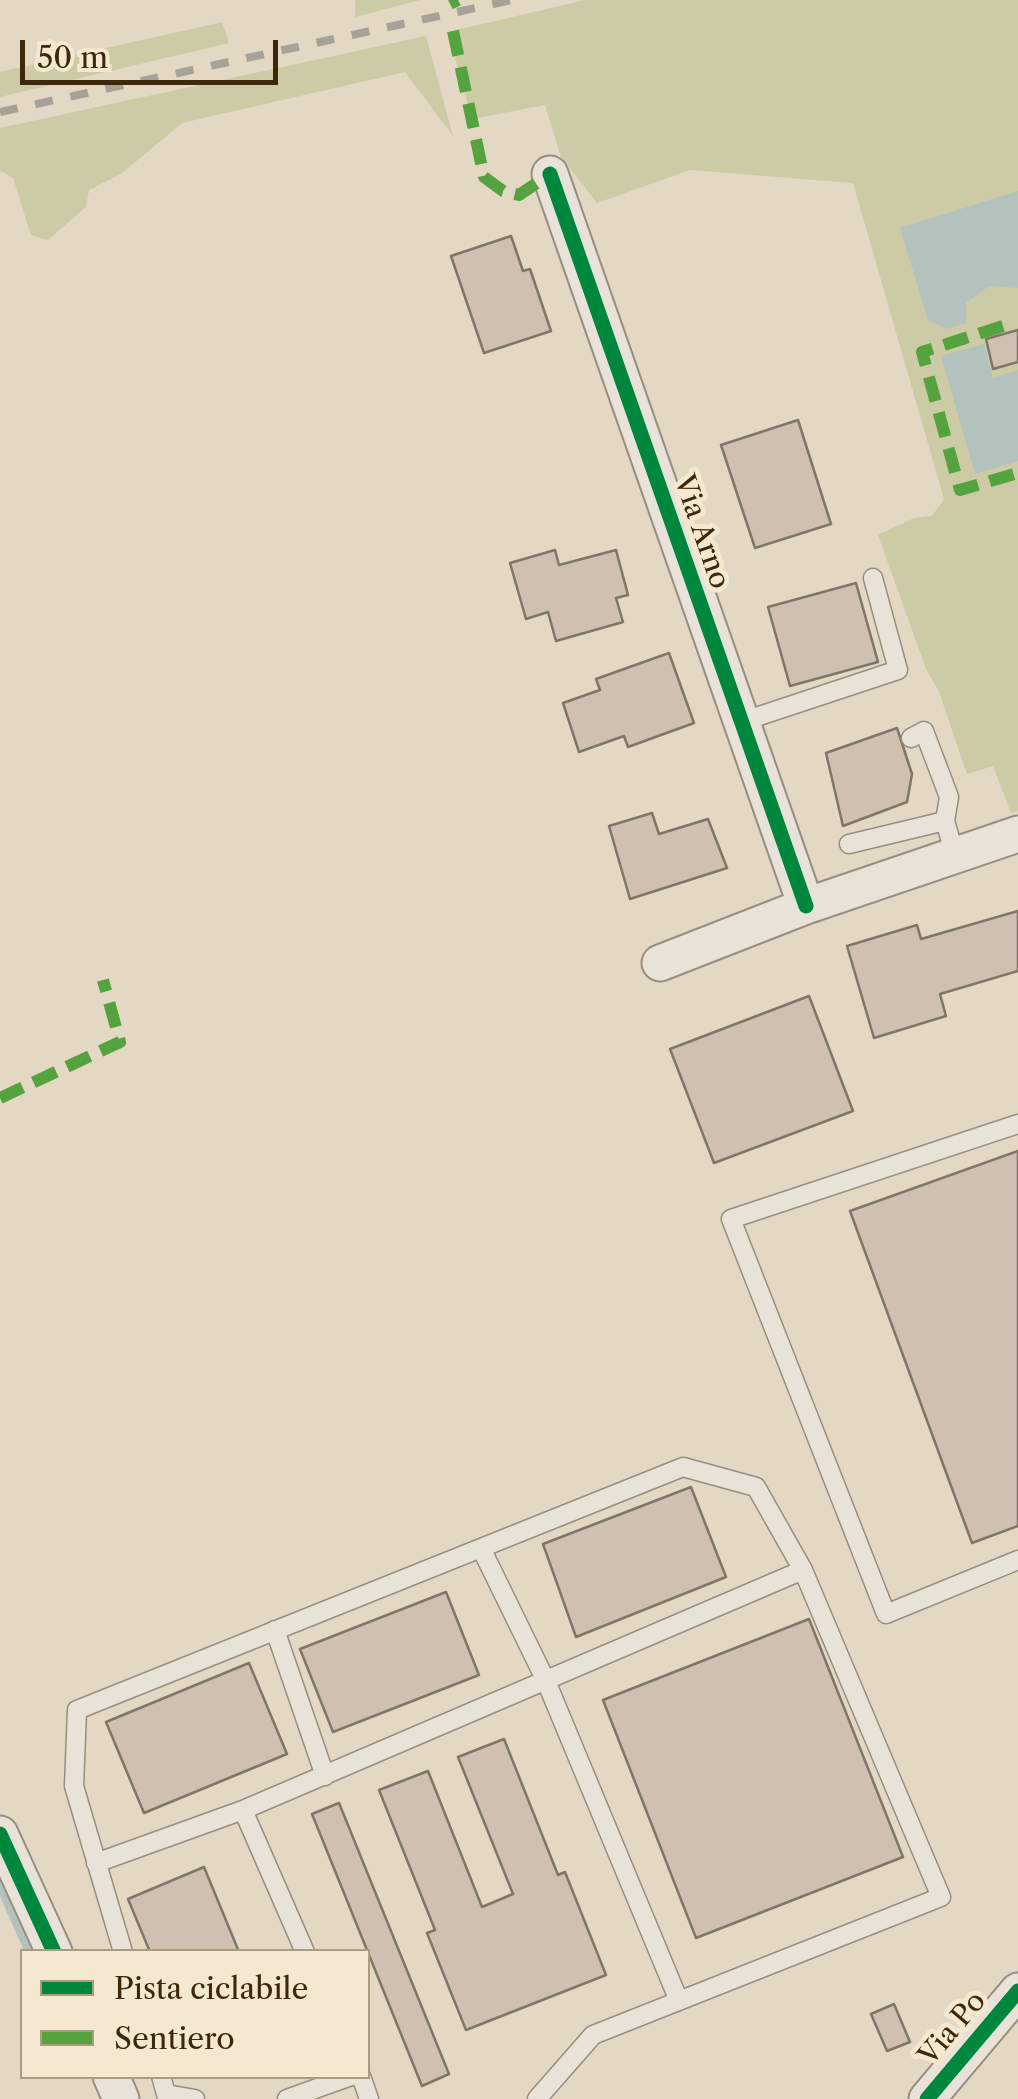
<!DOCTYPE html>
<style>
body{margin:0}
#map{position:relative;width:1018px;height:2099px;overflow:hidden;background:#e2d8c4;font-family:"Libre Caslon Text",serif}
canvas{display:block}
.legend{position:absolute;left:20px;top:1949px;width:350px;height:130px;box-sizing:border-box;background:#f5e8d0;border:2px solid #ab9b81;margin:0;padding:12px 18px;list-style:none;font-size:30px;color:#3d280b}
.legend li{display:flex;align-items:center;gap:20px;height:50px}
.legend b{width:50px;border:2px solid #ab9b81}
.scale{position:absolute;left:20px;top:40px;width:258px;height:45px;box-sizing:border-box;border:5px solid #3d280b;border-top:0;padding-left:12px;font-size:30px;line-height:35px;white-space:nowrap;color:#3d280b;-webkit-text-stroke:8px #f5e8d0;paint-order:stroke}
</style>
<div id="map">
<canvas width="1018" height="2099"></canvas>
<ul class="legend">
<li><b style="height:12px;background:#00873e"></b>Pista ciclabile</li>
<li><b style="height:12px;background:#54a33e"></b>Sentiero</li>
</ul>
<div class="scale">50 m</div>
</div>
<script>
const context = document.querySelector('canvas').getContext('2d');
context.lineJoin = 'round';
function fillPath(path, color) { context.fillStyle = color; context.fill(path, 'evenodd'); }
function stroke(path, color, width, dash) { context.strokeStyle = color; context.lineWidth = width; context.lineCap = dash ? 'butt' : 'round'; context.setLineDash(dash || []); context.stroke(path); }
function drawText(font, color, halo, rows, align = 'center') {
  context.font = font + ' "Libre Caslon Text",serif'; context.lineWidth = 10; context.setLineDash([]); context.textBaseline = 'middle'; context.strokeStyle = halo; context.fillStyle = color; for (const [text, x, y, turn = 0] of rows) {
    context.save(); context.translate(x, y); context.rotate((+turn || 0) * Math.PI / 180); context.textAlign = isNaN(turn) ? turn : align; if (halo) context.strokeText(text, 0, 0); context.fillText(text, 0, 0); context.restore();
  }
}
const green = new Path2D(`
 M355 0H420L355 17Z
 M585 0H1018V811L1011 813 993 766 967 774 939 692 926 669 878 535 914 518 932 516 944 499 853 183 690 170 597 203 561 157 545 105 472 119 448 32Z
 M222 22 229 43 0 97V72Z
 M426 36 453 136 405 72 182 123 121 174 89 190 86 207 48 240 31 235 13 178 0 170V128Z`);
const water = new Path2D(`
 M1018 191V288L989 286 966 303V323L947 329 928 320 900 228Z
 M984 344 993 378 1018 370V461L975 474 941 356Z`);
const stream = new Path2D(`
 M0 1884 30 1952`);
const building = new Path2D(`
 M511 236 523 271 530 269 551 331 484 353 451 256Z
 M1018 330V362L993 369 986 339Z
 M798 420 831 524 755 548 721 445Z
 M555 550 559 565 616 550 628 595 616 598 623 622 556 641 548 612 526 619 510 563Z
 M856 583 878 662 790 686 768 607Z
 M669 653 694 723 628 747 624 736 579 752 563 703 600 690 596 679Z
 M897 728 912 774 907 802 843 826 826 753Z
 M652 813 659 834 708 819 727 868 630 899 609 826Z
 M1018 911V971L940 994 946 1016 874 1038 847 946 917 925 921 939Z
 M809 996 853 1111 714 1163 670 1049Z
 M1018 1151V1526L972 1543 850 1211Z
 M691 1487 726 1577 576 1637 543 1544Z
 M446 1592 479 1675 333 1732 300 1649Z
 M809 1619 903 1857 696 1938 603 1700Z
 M249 1663 287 1754 144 1813 106 1722Z
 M504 1739 558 1875 565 1872 606 1975 466 2030 427 1933 435 1930 379 1790 428 1771 482 1907 513 1894 458 1757Z
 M339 1803 449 2074 422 2086 312 1814Z
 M204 1867 239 1952H150L128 1899Z
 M894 2004 910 2042 887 2051 871 2014Z`);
const service = new Path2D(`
 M741 722 898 670 873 578
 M911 738 924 731 949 797 945 821 955 855
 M849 844 945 821
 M1018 1124 731 1219 886 1614 1018 1560
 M481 1548 546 1681 679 2001
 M275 1630 325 1776
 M96 1863 243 1810
 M123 1952 74 1786 77 1710 683 1467 756 1487 803 1570
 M305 1952 243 1810 803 1570 941 1897 593 2035 537 2099
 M161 2076 166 2094 195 2099
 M361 2076 369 2099
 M287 2099 351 2076`);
const minor = new Path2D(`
 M550 174 806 906
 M660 963 806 906 1018 834
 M0 1834 54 1952
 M111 2076 121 2099
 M927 2099 1018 1991`);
const rail = new Path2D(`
 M0 112 512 0`);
const quiet = new Path2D(`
 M450 4 458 0
 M453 31 484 177 503 191 519 195 550 174
 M1003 326 922 352 960 490 1018 473
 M0 1098 120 1042 103 980`);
const cycleway = new Path2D(`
 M550 174 806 906
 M0 1834 54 1952
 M927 2099 1018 1991`);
const streetNames = [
 ["Via Arno",701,532,71],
 ["Via Po",953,2029,-50]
];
fillPath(green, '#cccba6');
fillPath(water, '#b3c2bc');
stroke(stream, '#b3c2bc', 10);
fillPath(building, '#d0c0b1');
stroke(building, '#7e7667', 2.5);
stroke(service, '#978e7f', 21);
stroke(minor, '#978e7f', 39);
stroke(service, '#e8e2d8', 18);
stroke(minor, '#e8e2d8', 35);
stroke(rail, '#a7a297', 8, [18, 18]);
stroke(quiet, '#54a33e', 12, [25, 12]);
stroke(cycleway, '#00873e', 15);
drawText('28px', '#3d280b', '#f5e8d0', streetNames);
</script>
